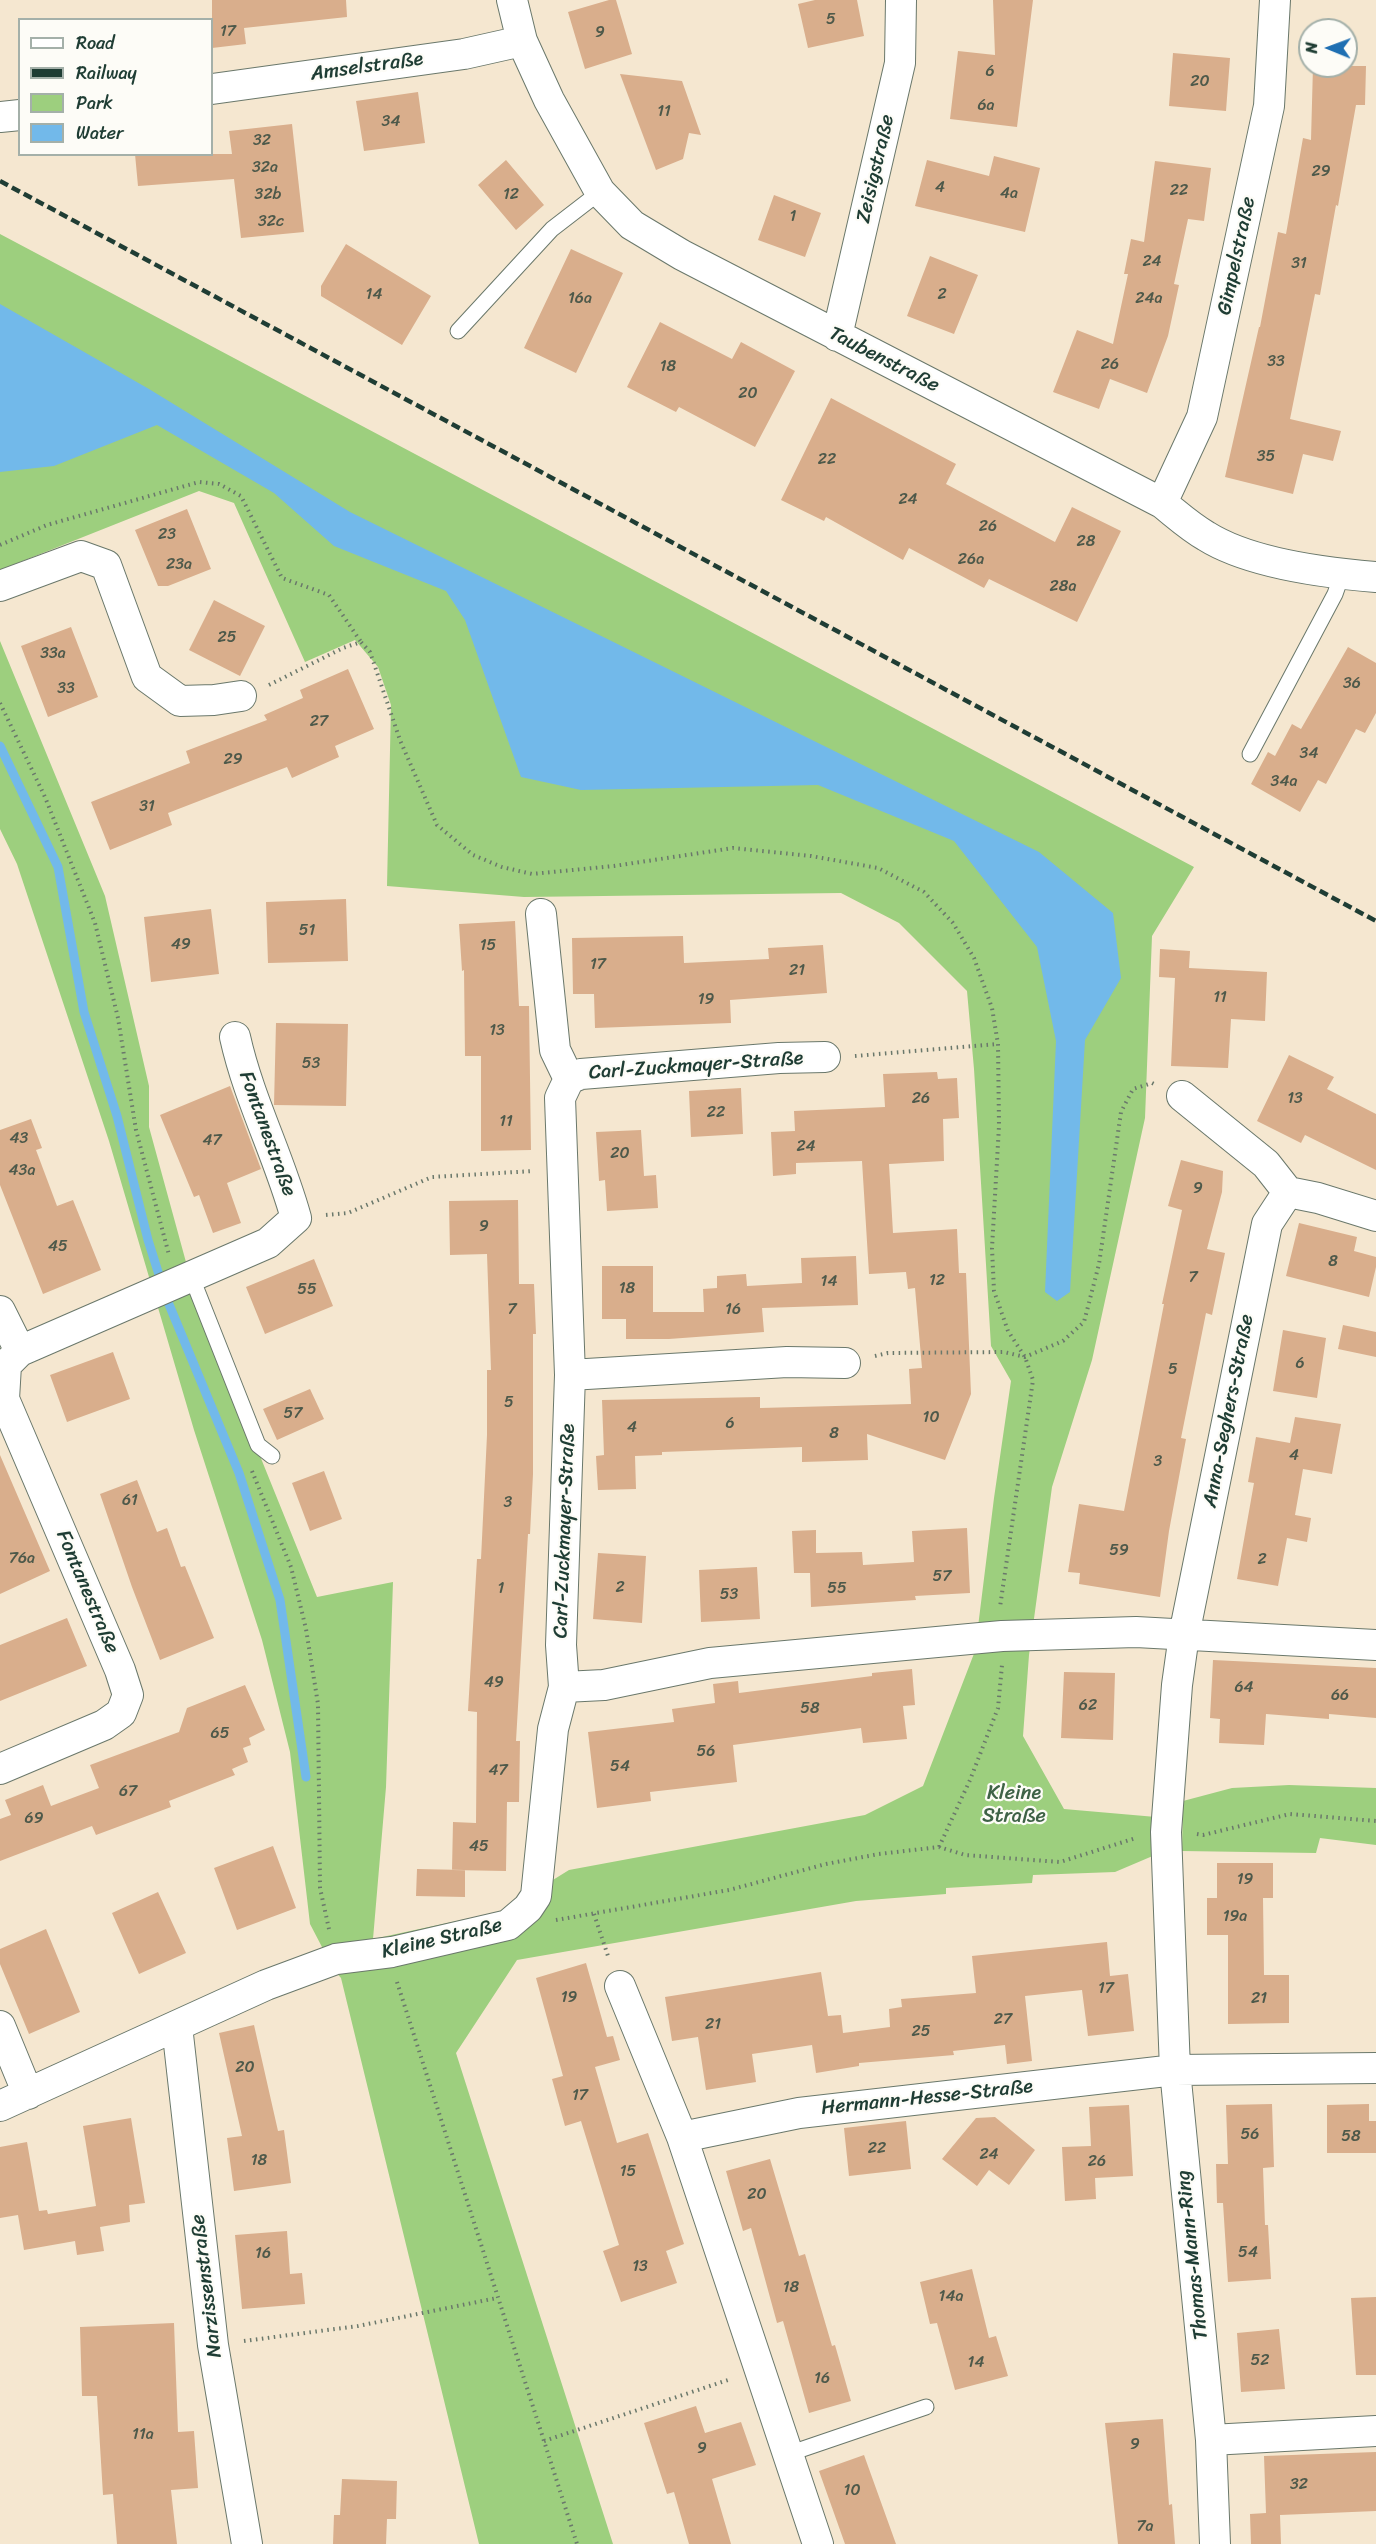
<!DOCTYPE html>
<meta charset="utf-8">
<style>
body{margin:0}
#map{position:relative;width:1376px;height:2544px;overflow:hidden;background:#f5e7d0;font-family:Sriracha,sans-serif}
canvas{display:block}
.legend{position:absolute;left:18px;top:18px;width:195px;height:138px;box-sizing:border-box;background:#fdfcf7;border:2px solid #a4b0a9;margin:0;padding:8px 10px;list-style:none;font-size:18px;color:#1f3d34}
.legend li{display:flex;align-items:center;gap:12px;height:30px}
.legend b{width:30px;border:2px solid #a4b0a9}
.north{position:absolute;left:1298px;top:18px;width:60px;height:60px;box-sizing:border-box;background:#fdfcf7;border:2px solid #a4b0a9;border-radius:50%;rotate:271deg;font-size:16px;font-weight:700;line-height:24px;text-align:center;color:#1f3d34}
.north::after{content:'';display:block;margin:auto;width:21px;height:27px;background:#1f6fb2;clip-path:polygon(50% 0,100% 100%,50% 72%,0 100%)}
</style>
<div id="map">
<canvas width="1376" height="2544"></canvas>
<ul class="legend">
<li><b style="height:8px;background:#fff"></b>Road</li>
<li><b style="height:8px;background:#1f3d34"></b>Railway</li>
<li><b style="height:16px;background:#9dcf7e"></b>Park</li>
<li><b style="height:16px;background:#72b9ea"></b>Water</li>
</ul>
<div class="north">N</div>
</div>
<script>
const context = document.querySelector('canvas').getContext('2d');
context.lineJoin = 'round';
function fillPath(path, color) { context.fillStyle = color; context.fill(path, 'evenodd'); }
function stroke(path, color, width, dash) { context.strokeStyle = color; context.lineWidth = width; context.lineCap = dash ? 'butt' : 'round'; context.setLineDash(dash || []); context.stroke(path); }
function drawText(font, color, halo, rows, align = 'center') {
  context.font = font + ' Sriracha,sans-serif'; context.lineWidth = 4.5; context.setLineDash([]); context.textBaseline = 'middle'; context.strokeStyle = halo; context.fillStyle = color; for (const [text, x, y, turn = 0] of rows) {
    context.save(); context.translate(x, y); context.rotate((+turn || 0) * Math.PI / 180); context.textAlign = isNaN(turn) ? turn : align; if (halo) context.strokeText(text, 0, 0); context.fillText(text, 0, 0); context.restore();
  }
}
const green = new Path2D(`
 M0 234 1194 867 1152 936 1145 1118 1092 1360 1052 1487 1029 1655 1023 1736 1064 1809 1156 1817 1155 1855 1115 1872 1033 1875 1032 1883 946 1888V1894L856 1901 517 1960 456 2053 613 2544H479L341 1978 334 1970 310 1924 290 1752 262 1640 194 1430 109 1141 17 864 0 829V641L105 896 149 1086V1127L195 1295 317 1597 393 1582 386 1787 373 1939 503 1911 569 1870 865 1815 923 1786 975 1651 994 1498 1011 1381 991 1346 974 1069 967 991 899 923 841 893 524 897 387 886 391 705 378 667 355 640 305 662 234 503 199 491 0 570Z
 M1289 1785 1376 1788V1845L1320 1838 1316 1853 1182 1851 1183 1801 1232 1788Z`);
const water = new Path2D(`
 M0 304 149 389 350 512 1039 852 1113 913 1121 978 1085 1040 1070 1292 1057 1301 1045 1292 1056 1041 1037 947 954 841 818 785 581 790 521 777 465 620 446 591 334 546 274 493 157 425 54 466 0 472Z`);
const stream = new Path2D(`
 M0 746 58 867 84 1012 117 1116 148 1240 160 1278
 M168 1302 239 1473 280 1600 306 1777`);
const building = new Path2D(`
 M212 0H346L347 17 244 28 246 44 212 48Z
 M609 0H616L632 54 585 69 568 12Z
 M815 0H857L864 36 808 48 798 4Z
 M993 0H1033L1017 127 950 119 958 51 995 55Z
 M1173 53 1230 58 1226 111 1169 106Z
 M1313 66H1366L1365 105H1356L1338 206 1336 205 1320 295 1315 294 1290 419 1341 431 1333 461 1303 454 1293 494 1225 477 1259 327H1260L1278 232 1286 234 1303 138 1311 140Z
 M620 74 682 81 701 135 689 133 683 159 656 170Z
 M418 92 425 143 364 151 356 101Z
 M292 124 304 232 241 238 234 179 138 186 135 154H232L229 131Z
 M994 156 1040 168 1025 232 915 206 927 160 989 176Z
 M506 160 544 205 516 230 478 185Z
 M1155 161 1211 168 1204 221 1188 219 1174 284 1179 285 1168 336 1147 393 1110 379 1099 409 1053 392 1077 330 1113 344 1128 274H1124L1131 239 1144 242Z
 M774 195 821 213 805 257 758 240Z
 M346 244 431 296 402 345 321 296V286Z
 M571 249 623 273 576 373 524 348Z
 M930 256 978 275 954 334 907 316Z
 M660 322 732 359 741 342 795 371 755 447 679 407 676 412 627 387Z
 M831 398 956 464 946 484 1055 542 1072 507 1121 531 1077 622 989 579 984 588 909 548 903 560 826 517 824 521 781 500Z
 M187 509 211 569 168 586H158L135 530Z
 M214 600 265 626 240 676 189 650Z
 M71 627 98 697 48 717 21 646Z
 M1348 647 1376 663V713L1365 733 1356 729 1326 784 1318 780 1300 812 1251 784 1268 752 1275 756 1292 724 1301 729Z
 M348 669 374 729 335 746 339 757 292 778 287 767 168 813 172 825 110 850 91 802 190 763 186 751 267 720 264 715 303 698 300 690Z
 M346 899 348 961 268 963 266 902Z
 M211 909 219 974 151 982 144 917Z
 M515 921 519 1006H529L531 1150 481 1151V1056H465L464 970 462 971 459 924Z
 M683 936 684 963 769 959 768 948 823 945 827 993 730 1000 731 1023 595 1028 594 994H573L572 938Z
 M1160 949 1190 951 1189 968 1267 972 1265 1021 1231 1019 1228 1068 1171 1066 1175 978 1159 977Z
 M276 1023 348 1024 346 1106 274 1105Z
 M1289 1055 1334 1077 1327 1089 1376 1114V1170L1305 1135 1301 1143 1257 1121Z
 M937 1072 938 1079 957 1078 959 1118 943 1119 944 1161 889 1164 893 1233 957 1229 959 1273H966L971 1394 945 1460 867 1434 868 1460 802 1462V1447L662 1452V1455L635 1456 636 1489 598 1490 596 1456 604 1455 602 1400 760 1397V1408L911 1404 909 1369 922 1368 915 1288 908 1289 906 1272 869 1274 862 1161 796 1163V1174L773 1176 771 1132 795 1131 794 1111 885 1107 883 1074Z
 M230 1086 261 1169 227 1183 241 1223 213 1233 199 1195 194 1197 160 1115Z
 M741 1088 743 1134 691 1137 689 1091Z
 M31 1119 42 1148 36 1150 57 1206 73 1200 101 1270 43 1294 0 1185V1130Z
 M641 1130 644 1176 656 1175 658 1208 607 1211 605 1180 599 1181 596 1132Z
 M1181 1160 1223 1171 1222 1192 1207 1249 1225 1253 1212 1315 1206 1313 1181 1438 1186 1439 1169 1531 1160 1597 1079 1584 1080 1573 1068 1572 1079 1504 1124 1511 1164 1304H1162L1182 1210 1168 1206Z
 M518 1200 519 1284H534L536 1334H533V1474L530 1534H528L516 1741H520L519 1802H507L506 1871 452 1870 453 1822 476 1823 477 1712 468 1711 477 1559H481L487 1435V1370H491L487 1254 450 1255 449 1201Z
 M1299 1223 1357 1237 1354 1251 1376 1257V1267L1369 1297 1286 1276Z
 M856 1256 858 1305 762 1308 764 1332 669 1339H626V1319H602V1266H653V1312H704L703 1289 717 1288V1276L746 1274 747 1286 802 1283 801 1258Z
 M314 1259 333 1306 265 1334 246 1287Z
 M1343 1325 1376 1332V1357L1338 1349Z
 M1283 1330 1326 1338 1317 1398 1273 1391Z
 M113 1352 130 1399 67 1422 50 1375Z
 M310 1389 324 1419 277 1440 263 1409Z
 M1295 1417 1341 1424 1332 1474 1303 1469 1295 1515 1311 1518 1307 1542 1287 1538 1278 1586 1237 1579 1254 1483 1248 1482 1256 1437 1290 1443Z
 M0 1455 50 1571 0 1594Z
 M324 1471 342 1519 310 1531 292 1483Z
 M137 1480 157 1532 167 1528 181 1567 185 1566 214 1638 160 1660 132 1587 100 1494Z
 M967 1528 970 1593 915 1596 916 1600 811 1607 810 1573H794L792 1531 816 1530V1553L862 1552 863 1565 914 1562 912 1531Z
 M598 1553 646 1556 642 1623 593 1619Z
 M757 1567 760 1619 701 1622 699 1570Z
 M67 1618 87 1666 0 1701V1645Z
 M1213 1660 1376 1668V1718L1329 1714V1719L1266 1714 1264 1745 1219 1743 1220 1719 1210 1718Z
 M912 1669 915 1705 903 1706 907 1739 863 1743 861 1728 733 1745 737 1782 650 1792 651 1801 597 1808 588 1732 674 1722 672 1709 715 1703 713 1684 738 1681 739 1693 872 1676V1673Z
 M1064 1672 1115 1673 1113 1740 1061 1738Z
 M245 1685 265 1730 249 1738 251 1745 243 1748 248 1762 232 1769 235 1775 169 1801 171 1807 96 1835 92 1826 0 1861V1819L11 1815 5 1800 43 1785 51 1806 99 1788 90 1765 179 1732 187 1708Z
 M273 1846 296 1908 237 1930 214 1868Z
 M1217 1863H1273V1898H1263L1264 1975H1289V2023L1228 2024V1935H1207V1898H1217Z
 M417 1869 465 1870V1897L416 1896Z
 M158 1892 186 1953 139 1974 112 1913Z
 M46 1929 80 2012 29 2034 0 1964V1949Z
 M1107 1942 1110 1976 1128 1974 1134 2031 1088 2036 1082 1990 1025 1996 1032 2061 1007 2064 1005 2045 953 2051 954 2055 859 2063V2066L816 2073 812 2045 752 2054 756 2082 706 2090 698 2037 672 2041 665 1997 821 1972 828 2016 841 2015 843 2033 890 2027 889 2009 902 2007 901 1999 976 1993 972 1956Z
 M586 1963 607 2037 613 2036 620 2060 595 2067 617 2143 648 2133 684 2244 666 2251 677 2283 621 2302 603 2251 619 2245 581 2121 565 2126 552 2079 563 2076 536 1978Z
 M254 2025 278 2131 284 2130 291 2183 234 2191 227 2138 242 2136 219 2033Z
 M1272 2104 1274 2167 1263 2168 1265 2225H1268L1271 2279 1228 2282 1223 2203H1217L1216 2164H1228L1226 2105Z
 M1369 2104V2121H1376V2153H1327V2105Z
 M1129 2105 1133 2176 1095 2178 1096 2199 1065 2201 1062 2147 1091 2146 1089 2107Z
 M995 2117 1035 2150 1009 2185 989 2170 977 2186 942 2159 976 2118Z
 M131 2118 145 2203 129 2205 130 2222 100 2227 104 2251 77 2255 75 2241 24 2250 18 2215 24 2214 0 2218V2147L27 2142 39 2211 47 2210 48 2214 96 2206 83 2126Z
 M906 2121 911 2169 849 2176 844 2128Z
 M770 2159 799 2256 805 2254 832 2346 835 2345 851 2401 809 2413 783 2321 777 2323 751 2228 743 2231 726 2171Z
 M287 2231 290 2274 302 2273 305 2304 242 2309 235 2235Z
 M972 2269 989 2338 996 2336 1008 2376 955 2390 937 2323 930 2324 920 2282Z
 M1376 2297V2375H1356L1351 2298Z
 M174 2323 178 2432 194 2431 198 2488 171 2490 177 2544H117L113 2494 103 2495 97 2396H82L80 2327Z
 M1279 2329 1285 2389 1241 2392 1237 2333Z
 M696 2406 705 2433 741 2422 756 2465 712 2479 731 2544H689L674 2492 667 2494 644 2423Z
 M1163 2419 1169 2505 1172 2504 1175 2544H1118L1105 2423Z
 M1376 2452V2511L1280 2515 1281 2544H1251L1250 2514 1266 2513 1264 2456Z
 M864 2455 896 2544H845L819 2471Z
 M342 2479 397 2481 396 2519H387L386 2544H333L334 2515H340Z`);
const path = new Path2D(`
 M0 545 47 525 199 482 219 484 241 496 282 578 329 595 361 642
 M269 685 343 648 361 642 370 652 400 740 437 825 473 855 502 867 532 874 614 866 733 848 811 856 878 868 924 892 953 923 974 958 992 1008 998 1044 999 1126 992 1248 994 1291 1008 1331 1025 1357 1033 1380 1000 1607
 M0 703 45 797 95 923 118 1018 136 1130 169 1255
 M855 1056 998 1044
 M326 1215 348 1213 432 1177 533 1171
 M875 1356 888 1353 1004 1352 1025 1357 1063 1341 1084 1322 1099 1264 1121 1112 1133 1089 1152 1083 1156 1085
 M252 1471 291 1567 306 1629 318 1704 320 1888 329 1929
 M1197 1834 1203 1835 1290 1814 1376 1821
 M939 1847 970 1780 998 1708 1002 1665
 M594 1914 609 1959
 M556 1920 729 1890 826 1864 879 1854 939 1847 965 1855 1060 1862 1136 1838
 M397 1982 577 2544
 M244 2341 358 2326 497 2298
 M544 2441 731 2379`);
const service = new Path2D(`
 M458 331 552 229 600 192
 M1250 754 1335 594 1342 574
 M192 1278 258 1445 272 1456
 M788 2454 926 2407`);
const minor = new Path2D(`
 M512 0 522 41 549 100 600 192 632 225 682 255 1162 503C1176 514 1190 527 1206 536 1249 563 1326 573 1376 577
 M212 89 464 54 522 41
 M0 117 20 115
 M837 336 900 63 901 0
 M1162 503 1202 417 1269 106 1275 0
 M0 586 81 556 106 565 147 677 180 701 214 700 241 696
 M541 914 555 1050 569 1079
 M1182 1096 1266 1164 1288 1192
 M0 1311 20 1351
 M570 1375 787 1362 845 1363
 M564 1687 604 1685 710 1663 1002 1636 1136 1632 1376 1645
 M0 1769 104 1725 121 1713 128 1695 120 1670 4 1399 6 1365 20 1351 268 1243 296 1218C279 1156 249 1100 235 1037
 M620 1986 682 2137
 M0 2026 28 2094
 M177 2026 213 2345 247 2544
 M0 2106 266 1985 336 1959 392 1952 508 1925 528 1908 536 1896 553 1729 564 1687 561 1645 570 1375 560 1098 569 1079 581 1074 779 1058 825 1057
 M1211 2440 1376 2431
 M818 2544 682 2137 799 2113 1175 2070 1376 2068
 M1215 2544 1211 2440 1175 2070 1166 1832 1177 1685 1184 1635 1267 1224 1288 1192 1318 1198 1376 1216`);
const rail = new Path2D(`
 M0 181 1376 921`);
const numberNames = [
 ["5",831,20],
 ["17",228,32],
 ["9",600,33],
 ["6",990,72],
 ["20",1200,82],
 ["6a",986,106],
 ["11",664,112],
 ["34",391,122],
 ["32",262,141],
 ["32a",265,168],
 ["29",1321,172],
 ["4",940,188],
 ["22",1179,191],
 ["4a",1009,194],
 ["32b",268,195],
 ["12",511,195],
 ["1",793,217],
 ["32c",271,222],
 ["24",1152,262],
 ["31",1299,264],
 ["14",374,295],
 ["2",942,295],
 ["16a",580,299],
 ["24a",1149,299],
 ["33",1276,362],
 ["26",1110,365],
 ["18",668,367],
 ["20",748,394],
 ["35",1266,457],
 ["22",827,460],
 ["24",908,500],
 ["26",988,527],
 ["23",167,535],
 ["28",1086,542],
 ["26a",971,560],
 ["23a",179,565],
 ["28a",1063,587],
 ["25",227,638],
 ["33a",53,654],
 ["36",1352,684],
 ["33",66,689],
 ["27",319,722],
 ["34",1309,754],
 ["29",233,760],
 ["34a",1284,782],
 ["31",147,807],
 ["51",307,931],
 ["49",181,945],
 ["15",488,946],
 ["17",598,965],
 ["21",797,971],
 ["11",1220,998],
 ["19",706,1000],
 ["13",497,1031],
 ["53",311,1064],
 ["26",921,1099],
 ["13",1295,1099],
 ["22",716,1113],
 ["11",506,1122],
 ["43",19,1139],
 ["47",212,1141],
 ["24",806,1147],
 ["20",620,1154],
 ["43a",22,1171],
 ["9",1198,1189],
 ["9",484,1227],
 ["45",58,1247],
 ["8",1333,1262],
 ["7",1193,1278],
 ["12",937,1281],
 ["14",829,1282],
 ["18",627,1289],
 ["55",307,1290],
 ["7",512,1310],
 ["16",733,1310],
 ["6",1300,1364],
 ["5",1173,1370],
 ["5",509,1403],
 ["57",293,1414],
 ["10",931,1418],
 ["6",730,1424],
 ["4",632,1428],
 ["8",834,1434],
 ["4",1294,1456],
 ["3",1158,1462],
 ["61",130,1501],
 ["3",508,1503],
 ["59",1119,1551],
 ["76a",22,1559],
 ["2",1262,1560],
 ["57",942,1577],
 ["2",620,1588],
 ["1",501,1589],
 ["55",837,1589],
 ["53",729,1595],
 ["49",494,1683],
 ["64",1244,1688],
 ["66",1340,1696],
 ["62",1088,1706],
 ["58",810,1709],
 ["65",220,1734],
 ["56",706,1752],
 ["54",620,1767],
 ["47",498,1771],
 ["67",128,1792],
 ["69",34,1819],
 ["45",479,1847],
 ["19",1245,1880],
 ["19a",1235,1917],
 ["17",1106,1989],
 ["19",569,1998],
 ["21",1259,1999],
 ["27",1003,2020],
 ["21",713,2025],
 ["25",921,2032],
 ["20",245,2068],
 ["17",580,2096],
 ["56",1250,2135],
 ["58",1351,2137],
 ["22",877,2149],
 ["24",989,2155],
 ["18",259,2161],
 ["26",1097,2162],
 ["15",628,2172],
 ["20",757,2195],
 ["54",1248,2253],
 ["16",263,2254],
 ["13",640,2267],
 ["18",791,2288],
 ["14a",951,2297],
 ["52",1260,2361],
 ["14",976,2363],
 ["16",822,2379],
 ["11a",143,2435],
 ["9",1135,2445],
 ["9",702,2449],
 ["32",1299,2485],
 ["10",852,2491],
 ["7a",1145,2527]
];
const streetNames = [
 ["Amselstraße",367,67,-8],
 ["Zeisigstraße",876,169,-77],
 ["Gimpelstraße",1237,256,-78],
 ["Taubenstraße",884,360,27],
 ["Carl-Zuckmayer-Straße",696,1066,-4],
 ["Fontanestraße",267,1134,70],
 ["Anna-Seghers-Straße",1229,1411,-79],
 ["Carl-Zuckmayer-Straße",565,1531,-88],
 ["Fontanestraße",87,1592,67],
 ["Kleine Straße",442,1939,-13],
 ["Hermann-Hesse-Straße",927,2098,-6],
 ["Thomas-Mann-Ring",1193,2255,-96],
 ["Narzissenstraße",207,2286,-97]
];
const parkNames = [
 ["Kleine",1014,1794],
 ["Straße",1014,1817]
];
fillPath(green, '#9dcf7e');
fillPath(water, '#72b9ea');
stroke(stream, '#72b9ea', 9);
fillPath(building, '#d9ae8c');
stroke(service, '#6a786b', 17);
stroke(minor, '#6a786b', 32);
stroke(path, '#6a786b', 4, [1.5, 4.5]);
stroke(service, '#fff', 15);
stroke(minor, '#fff', 30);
stroke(rail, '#1f3d34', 4.5, [9, 4.5]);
drawText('16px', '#4e594a', null, numberNames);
drawText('20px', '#1f3d34', '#fdfcf7', streetNames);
drawText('20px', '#3e6246', '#fdfcf7', parkNames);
</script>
